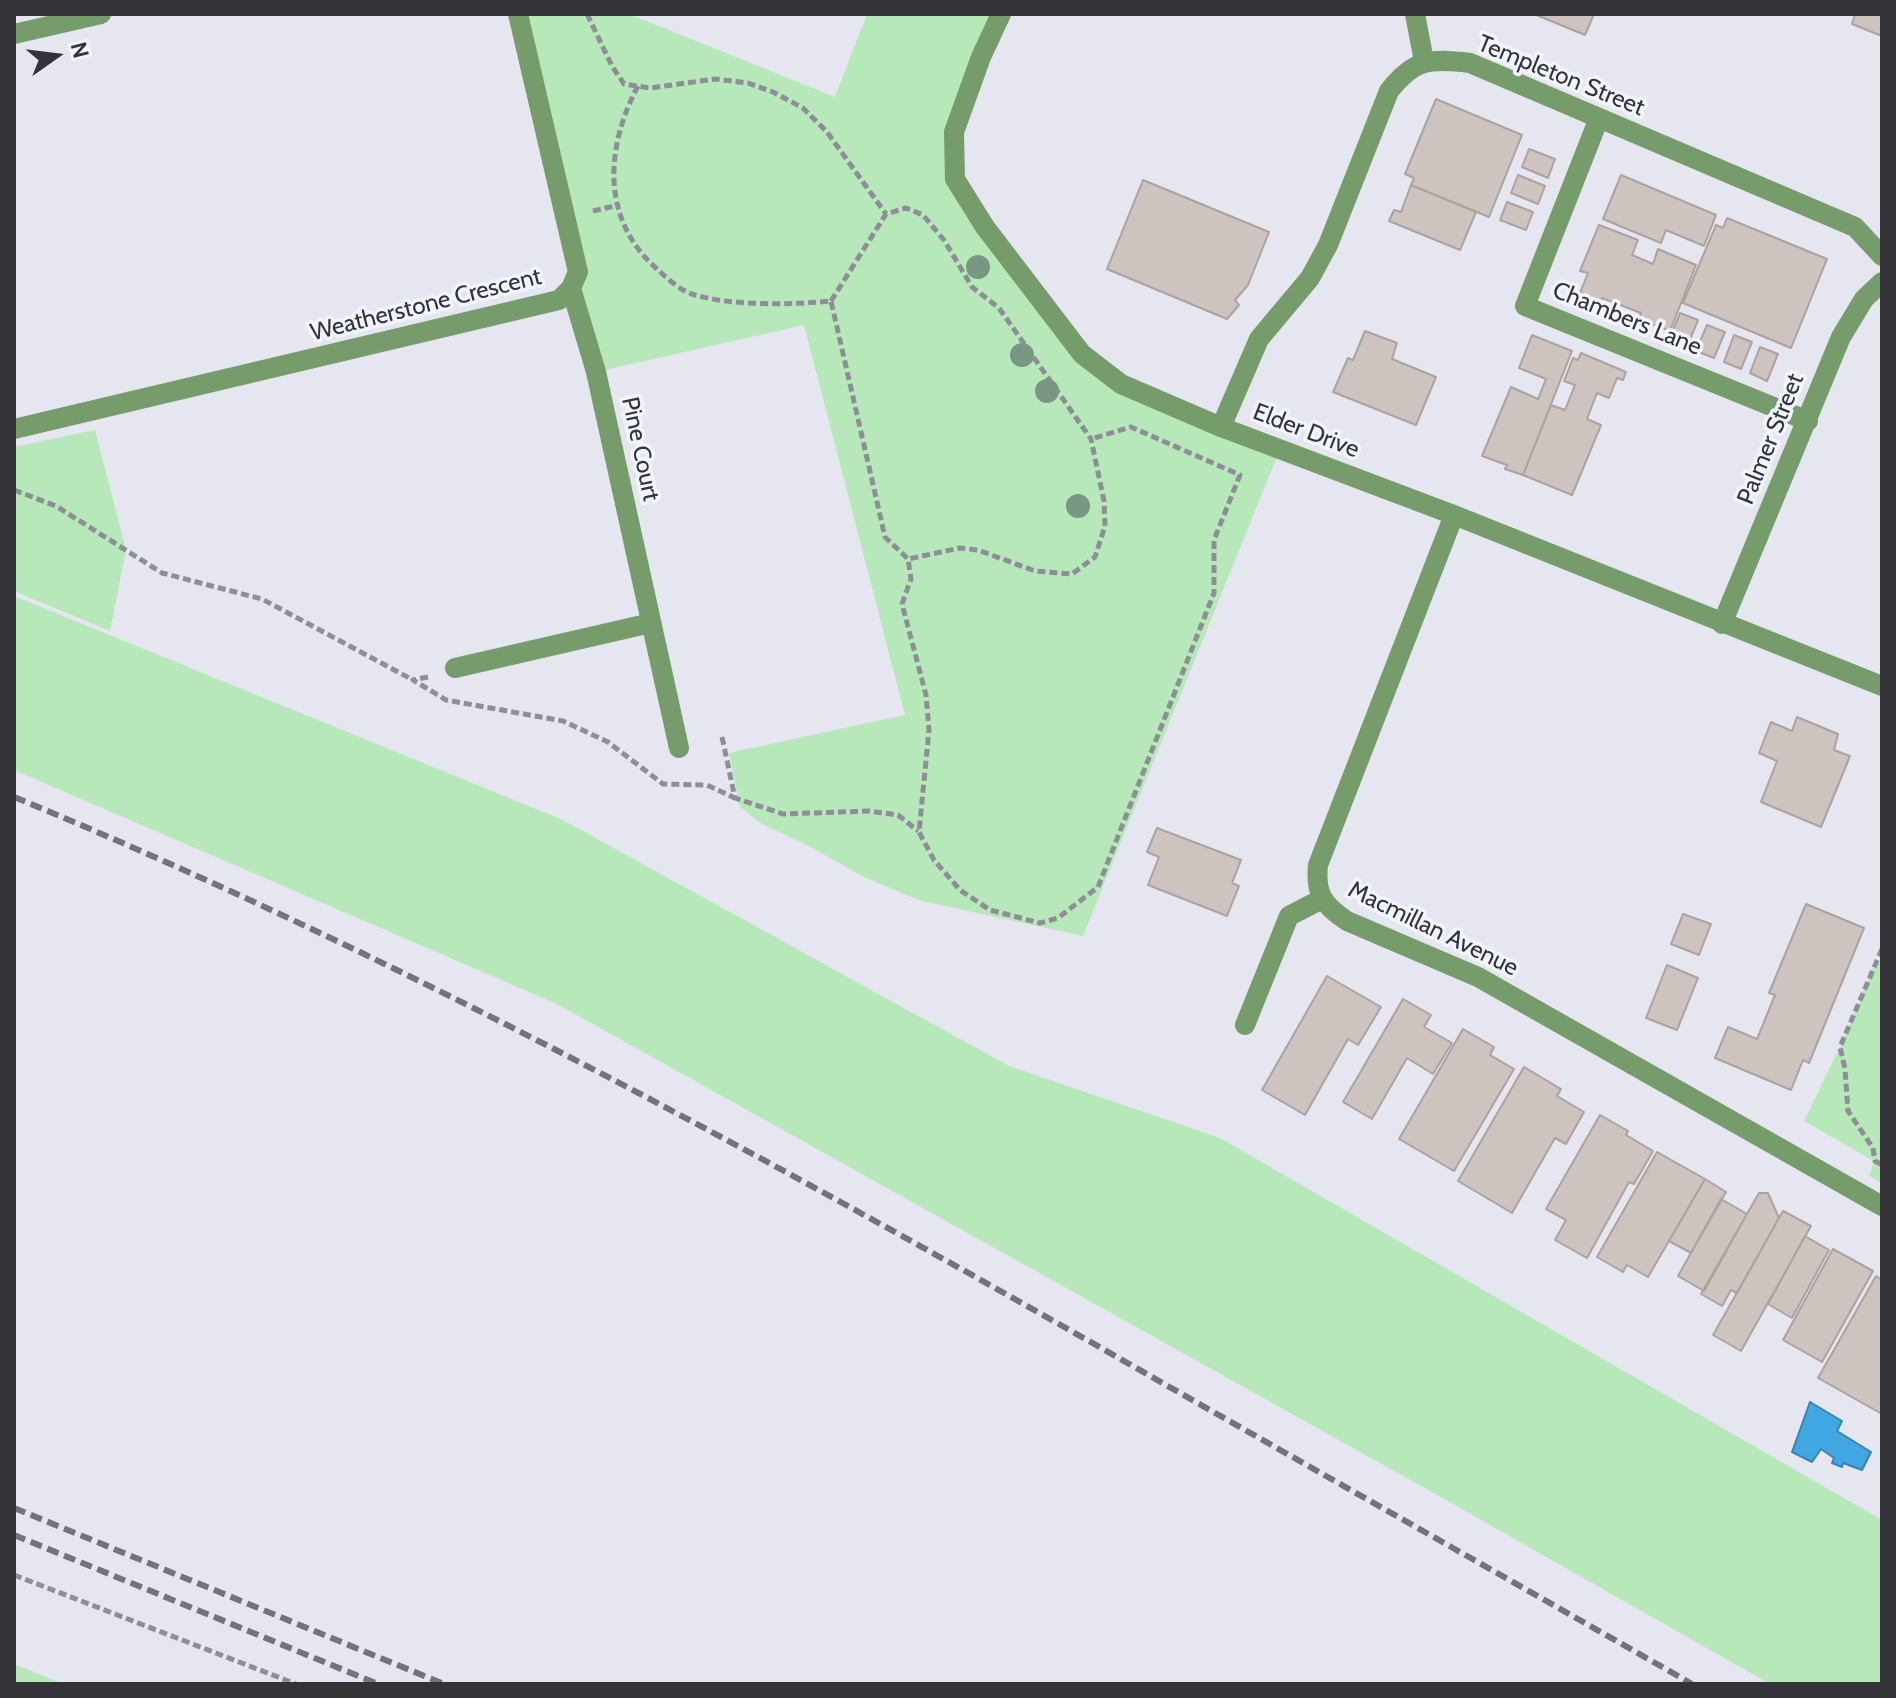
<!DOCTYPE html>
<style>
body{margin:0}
#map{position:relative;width:1896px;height:1698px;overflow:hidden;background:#e5e6f0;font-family:Cabin,sans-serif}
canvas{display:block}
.frame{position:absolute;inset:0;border:16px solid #343438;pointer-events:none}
.north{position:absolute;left:16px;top:16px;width:80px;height:80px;-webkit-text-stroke:6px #f2f4fd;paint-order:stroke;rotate:76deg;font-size:22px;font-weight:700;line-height:32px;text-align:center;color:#343438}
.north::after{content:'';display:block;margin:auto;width:28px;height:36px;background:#343438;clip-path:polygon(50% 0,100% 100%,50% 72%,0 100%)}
</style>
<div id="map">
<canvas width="1896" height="1698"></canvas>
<div class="frame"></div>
<div class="north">N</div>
</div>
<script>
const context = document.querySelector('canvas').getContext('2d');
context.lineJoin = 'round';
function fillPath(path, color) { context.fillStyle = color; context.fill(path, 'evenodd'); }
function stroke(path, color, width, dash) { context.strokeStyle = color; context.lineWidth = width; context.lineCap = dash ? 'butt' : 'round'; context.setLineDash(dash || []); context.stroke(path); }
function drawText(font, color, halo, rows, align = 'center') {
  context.font = font + ' Cabin,sans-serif'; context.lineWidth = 7; context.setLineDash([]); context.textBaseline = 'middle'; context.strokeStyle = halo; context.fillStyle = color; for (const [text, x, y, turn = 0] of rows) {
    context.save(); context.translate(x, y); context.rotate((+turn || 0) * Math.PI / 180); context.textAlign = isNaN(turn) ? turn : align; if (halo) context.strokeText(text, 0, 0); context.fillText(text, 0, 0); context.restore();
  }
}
const green = new Path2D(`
 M518 14H629L835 97 867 14H1001L954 132 955 179 985 227 1121 384 1280 449 1083 936 918 900 862 876 809 846 762 824 740 807 729 753 905 715 804 325 596 372Z
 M95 430 126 550 110 631 14 591V447Z
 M14 596 563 820 1009 1066 1220 1138 1882 1520V1684H1770L1423 1487 557 1004 14 770Z
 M1882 963V1183L1869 1176 1874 1161 1804 1121 1840 1047 1875 964Z
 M14 1664 63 1684H14Z`);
const water = new Path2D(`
 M1810 1402 1842 1421 1837 1431 1871 1452 1862 1470 1843 1463 1842 1467 1832 1463 1834 1458 1821 1449 1812 1462 1792 1452Z`);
const building = new Path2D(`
 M1534 14H1594L1585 35Z
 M1855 14H1882V36L1852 24Z
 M1436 99 1522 135 1489 217 1411 185 1414 178 1405 174Z
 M1529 149 1555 159 1548 178 1522 167Z
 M1518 175 1545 186 1538 204 1511 193Z
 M1621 175 1716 215 1704 246 1666 230 1661 243 1603 219Z
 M1143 180 1269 232 1248 285 1235 300 1239 305 1227 319 1107 269Z
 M1411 185 1476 212 1460 250 1389 221 1394 210 1401 212Z
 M1507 202 1533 212 1526 230 1500 220Z
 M1727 218 1827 259 1791 348 1683 303 1716 225 1723 228Z
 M1599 225 1638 240 1632 255 1653 264 1658 249 1696 265 1670 331 1638 319 1641 313 1602 298 1601 302 1580 293 1588 273 1580 271Z
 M1680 313 1698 320 1687 347 1669 340Z
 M1707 325 1725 332 1714 358 1696 351Z
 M1365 331 1397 343 1392 359 1436 377 1416 425 1333 392 1348 358 1353 360Z
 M1532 335 1572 351 1523 475 1505 469 1507 465 1482 456 1511 387 1538 399 1546 379 1519 368Z
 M1734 335 1752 342 1741 369 1724 362Z
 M1760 347 1778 354 1767 381 1750 373Z
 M1581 353 1626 372 1623 380 1617 378 1609 398 1597 393 1587 419 1601 425 1572 495 1523 475 1551 405 1565 410 1575 385 1564 381 1573 358 1578 360Z
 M1797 717 1838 734 1834 750 1850 756 1821 827 1761 802 1777 761 1759 753 1771 722 1792 731Z
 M1157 828 1241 860 1232 883 1239 886 1227 916 1148 885 1159 857 1147 852Z
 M1806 904 1864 928 1809 1063 1803 1060 1791 1090 1715 1058 1728 1027 1757 1039 1775 995 1769 993Z
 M1683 914 1711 924 1699 955 1671 944Z
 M1667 965 1698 978 1677 1030 1646 1018Z
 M1327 976 1381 1007 1358 1045 1348 1039 1305 1115 1262 1090Z
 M1403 999 1431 1015 1424 1027 1452 1043 1433 1074 1407 1058 1372 1119 1343 1102Z
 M1463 1029 1494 1047 1490 1055 1514 1069 1454 1171 1399 1139Z
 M1524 1067 1561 1089 1557 1096 1584 1112 1566 1144 1555 1138 1512 1213 1458 1181Z
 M1600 1115 1628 1131 1626 1135 1653 1151 1634 1184 1629 1182 1587 1258 1555 1240 1566 1220 1546 1209Z
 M1657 1152 1705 1179 1648 1277 1627 1265 1623 1272 1597 1257Z
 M1705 1179 1726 1192 1691 1253 1669 1241Z
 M1759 1193H1768L1779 1218 1737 1293 1731 1290 1722 1306 1701 1294Z
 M1721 1199 1747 1214 1704 1291 1678 1276Z
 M1783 1211 1811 1226 1741 1351 1713 1335Z
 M1805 1236 1829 1250 1792 1318 1768 1304Z
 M1833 1249 1873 1271 1822 1362 1783 1340Z
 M1876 1276 1882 1280V1414L1818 1378Z`);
const path = new Path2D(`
 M587 14 612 66 624 84 650 88 715 79 748 83 773 92 803 108 827 132 886 214
 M638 86C605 148 601 220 657 269 667 278 679 290 692 294 729 306 792 305 831 301L885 537 908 559 911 579 902 604 926 695 929 730 919 832 934 860 960 890 990 910 1040 923 1058 918 1098 887 1214 593V540L1240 475 1131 427 1091 439
 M593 211 619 205
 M831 301 886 214 906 208 923 215 944 240 972 287 999 308 1091 439 1104 501 1105 526 1095 557 1072 574 1035 571 978 550 960 548 908 559
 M14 490 56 506 162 573 262 599 413 680
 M428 677 413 680 446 700 563 721 608 742 663 784 707 785 735 798
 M722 737 735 798 783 814 869 811 898 815 918 831
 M1882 949 1840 1047 1845 1069 1848 1111 1873 1148 1875 1161 1882 1165
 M14 1575 296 1684`);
const minor = new Path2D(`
 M1001 14 981 57 954 132 955 179 985 227 1082 354 1121 384 1221 427 1454 515 1882 686
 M1415 14 1424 61
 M14 34 101 14
 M1599 118 1525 306 1808 421
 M571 288 596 372 679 748
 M1221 427 1259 339 1310 278 1328 245 1389 91C1414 59 1430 58 1470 63L1855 227 1882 256
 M14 429 559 300 571 288 578 272 518 14
 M1454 515 1318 865C1315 894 1323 905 1347 921L1478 977 1882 1206
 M1722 624 1841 337 1864 299 1882 282
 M455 668 651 623
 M1245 1025 1289 916 1322 899`);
const rail = new Path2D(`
 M14 797C391 952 749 1148 1103 1349 1299 1461 1496 1572 1692 1684
 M14 1508 444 1684
 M14 1535 378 1684`);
const trees = [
 [978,267],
 [1022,355],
 [1047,391],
 [1078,506]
];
const streetNames = [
 ["Templeton Street",1561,76,22],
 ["Weatherstone Crescent",426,305,-14],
 ["Chambers Lane",1627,319,22],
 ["Elder Drive",1306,431,21],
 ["Palmer Street",1771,439,-68],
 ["Pine Court",640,449,78],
 ["Macmillan Avenue",1433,929,26]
];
fillPath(green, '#b6e8b9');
fillPath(water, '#40a7e3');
stroke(water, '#3c84b0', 2);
fillPath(building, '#cdc3bf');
stroke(building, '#aca29f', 2);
stroke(path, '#8e8f96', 5, [8, 4]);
stroke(minor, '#759c6a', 20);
stroke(rail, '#737379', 6, [12, 6]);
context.fillStyle = '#799783';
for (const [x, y] of trees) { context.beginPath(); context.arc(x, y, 12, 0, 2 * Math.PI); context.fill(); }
drawText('24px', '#343438', '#f2f4fd', streetNames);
</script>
